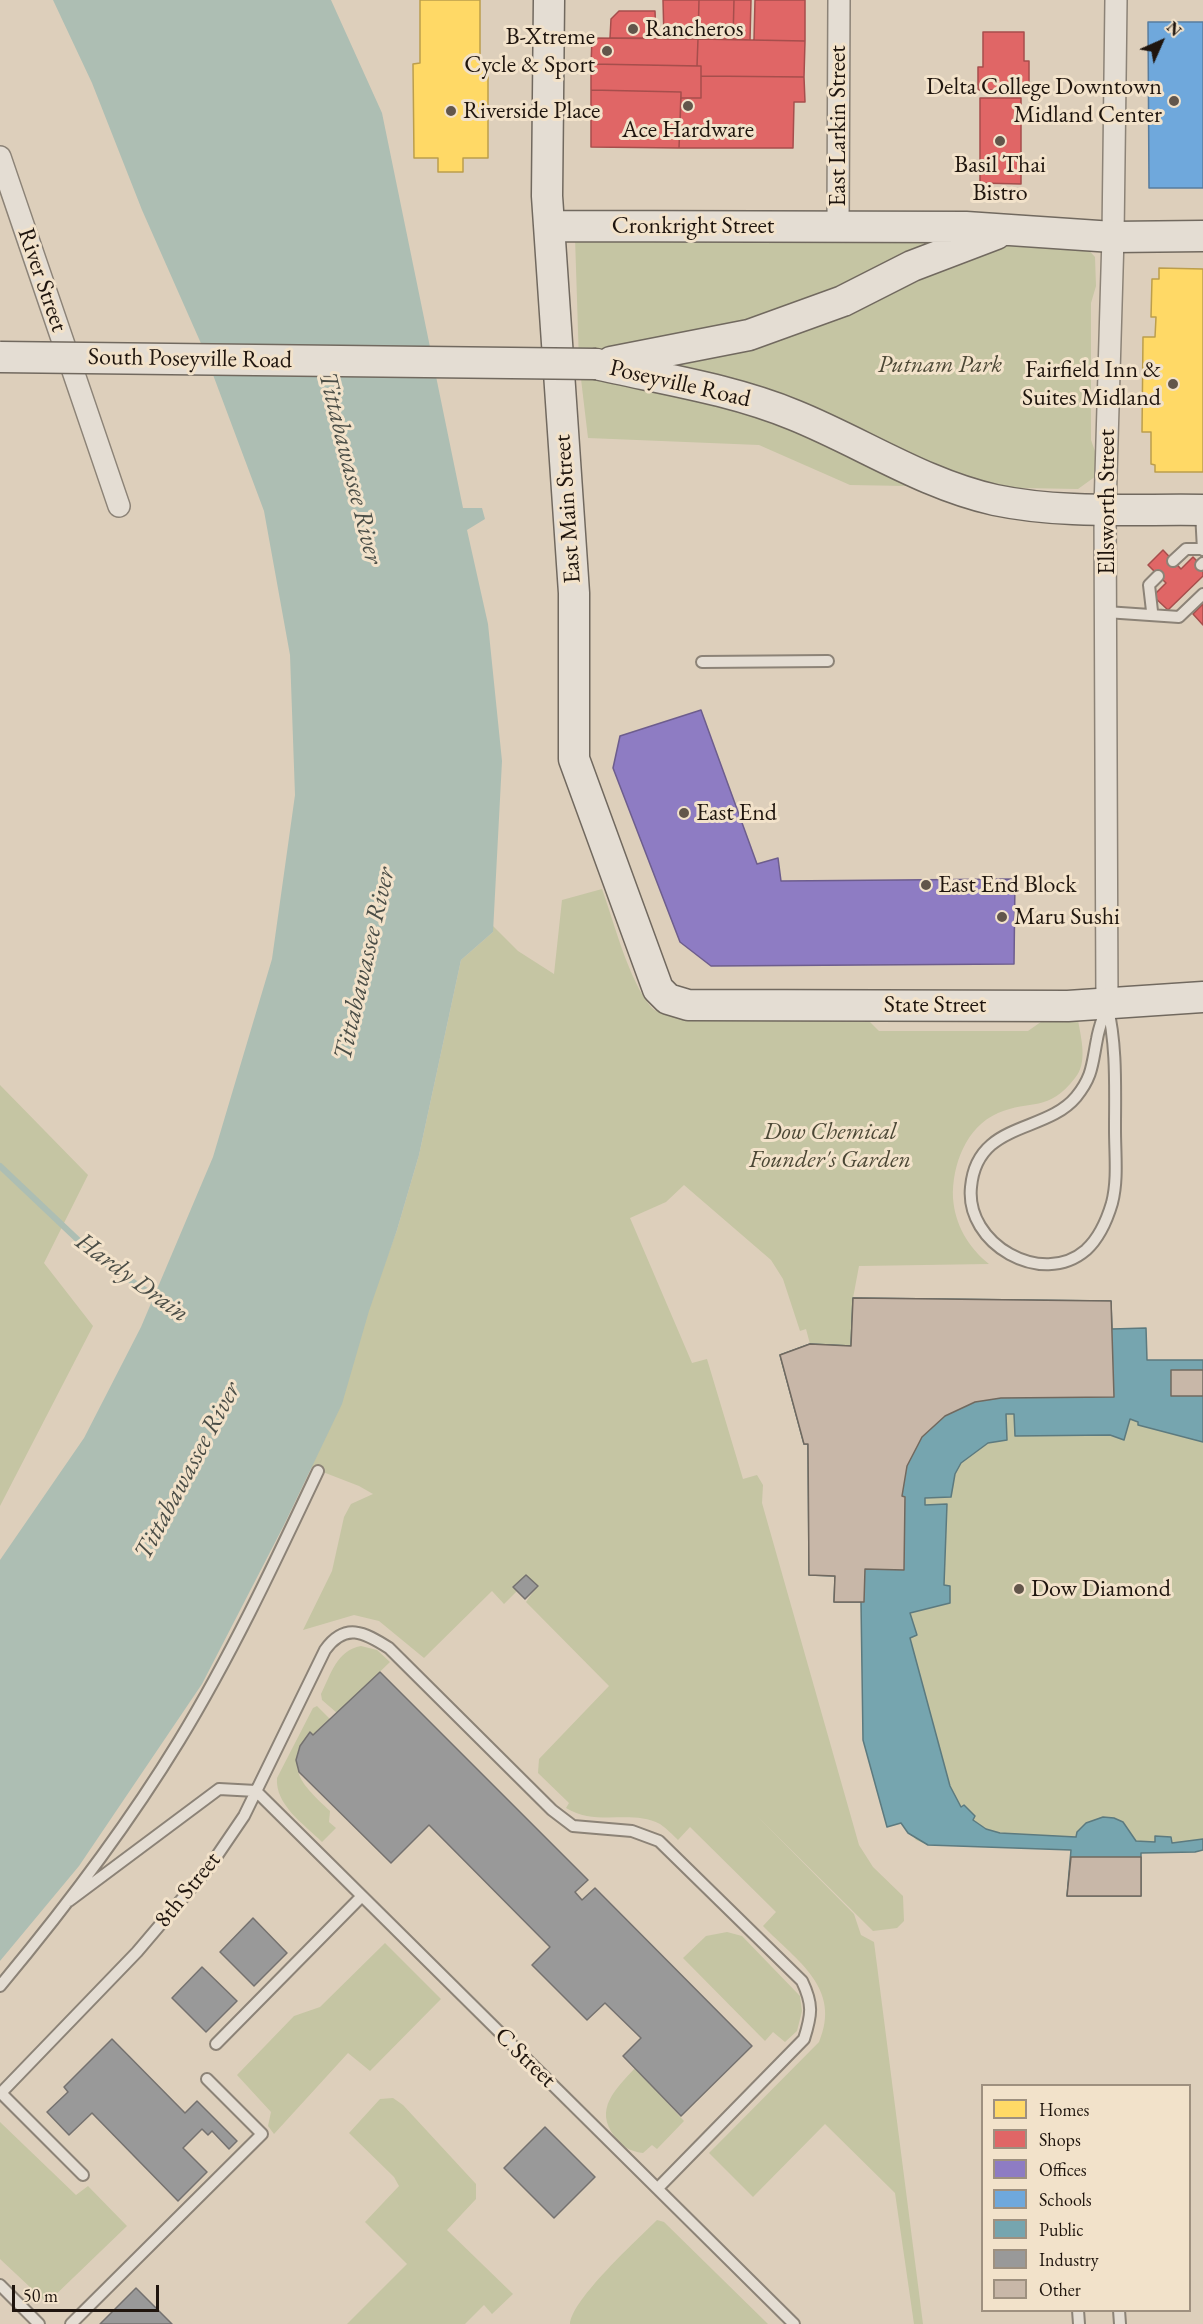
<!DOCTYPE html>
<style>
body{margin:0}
#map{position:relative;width:1203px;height:2324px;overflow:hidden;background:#ddcfbb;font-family:"EB Garamond",serif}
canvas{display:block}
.legend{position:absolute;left:981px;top:2084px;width:210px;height:228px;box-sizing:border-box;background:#f2e2ca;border:2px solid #9e907f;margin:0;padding:8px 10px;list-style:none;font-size:18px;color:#1f150e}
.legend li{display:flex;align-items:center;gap:12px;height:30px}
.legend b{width:30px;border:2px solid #9e907f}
.north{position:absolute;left:1131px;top:12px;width:60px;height:60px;-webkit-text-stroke:4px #f2e2ca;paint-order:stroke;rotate:45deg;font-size:16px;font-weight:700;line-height:24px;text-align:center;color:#1f150e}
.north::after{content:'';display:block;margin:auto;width:21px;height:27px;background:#1f150e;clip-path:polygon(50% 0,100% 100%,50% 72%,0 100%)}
.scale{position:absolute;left:12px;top:2285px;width:147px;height:27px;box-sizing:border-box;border:3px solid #1f150e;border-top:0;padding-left:8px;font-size:18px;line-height:21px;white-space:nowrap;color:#1f150e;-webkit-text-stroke:4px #f2e2ca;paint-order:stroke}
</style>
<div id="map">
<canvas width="1203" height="2324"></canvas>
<ul class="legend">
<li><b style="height:16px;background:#ffd966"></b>Homes</li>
<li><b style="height:16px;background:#e06666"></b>Shops</li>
<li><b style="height:16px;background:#8e7cc3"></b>Offices</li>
<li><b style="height:16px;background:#6fa8dc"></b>Schools</li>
<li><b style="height:16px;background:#76a5af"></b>Public</li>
<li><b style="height:16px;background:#999"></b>Industry</li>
<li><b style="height:16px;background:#c8b7a8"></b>Other</li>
</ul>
<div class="north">N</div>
<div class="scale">50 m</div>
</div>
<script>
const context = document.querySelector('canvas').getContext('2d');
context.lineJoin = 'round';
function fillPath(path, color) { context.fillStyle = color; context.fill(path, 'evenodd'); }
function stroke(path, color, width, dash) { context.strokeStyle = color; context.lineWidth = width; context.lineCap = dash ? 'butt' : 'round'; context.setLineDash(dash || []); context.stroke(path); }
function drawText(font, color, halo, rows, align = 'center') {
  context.font = font + ' "EB Garamond",serif'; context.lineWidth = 6; context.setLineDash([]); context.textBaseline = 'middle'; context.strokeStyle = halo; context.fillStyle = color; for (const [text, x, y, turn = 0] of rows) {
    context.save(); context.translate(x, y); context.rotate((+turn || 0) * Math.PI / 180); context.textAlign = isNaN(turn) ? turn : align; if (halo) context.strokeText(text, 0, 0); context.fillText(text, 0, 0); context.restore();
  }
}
const green = new Path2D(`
 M575 237 1084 245 1095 257 1096 286 1091 303V440L1096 454V476L1078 489 850 485 759 445 588 438 579 362Z
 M602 889C614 922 629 982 652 1008 671 1028 831 1018 865 1017L879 1031H1028L1045 1019 1078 1020C1081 1038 1088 1063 1075 1078 1048 1113 1031 1099 998 1113 966 1127 952 1165 953 1198 955 1225 968 1247 989 1264L859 1266 853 1298 1111 1301 1112 1328H1146L1147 1360H1203V1850L1141 1853V1896H1067L1071 1850 928 1845 916 1840 901 1823 887 1827 863 1740 861 1602H834L835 1576 809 1575 808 1444H804L780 1355 810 1344 806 1329 800 1331 783 1279 771 1260 684 1185 666 1202 630 1218 692 1363 707 1359 743 1479 757 1475 763 1485 762 1503 859 1845 873 1867 903 1896 904 1921 897 1928 873 1931 757 1816 854 1914 861 1935 874 1942 923 2324H914L895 2193 825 2124 753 2197 709 2153 819 2042C842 1988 797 1961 763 1926L776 1912 690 1827 678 1840C673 1835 666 1828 660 1824 631 1809 597 1827 566 1808L569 1803 538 1773 539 1759 609 1686 526 1602 537 1586 526 1575 513 1587 517 1591 504 1604 492 1591 424 1658 379 1621 354 1615 303 1630 332 1571 344 1517 351 1504 373 1494 359 1486 310 1467 397 1230 419 1155 461 960 493 932V926L518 951 554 974 562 900Z
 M0 1085 88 1175 44 1263 93 1326 0 1506Z
 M361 1646 377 1650 390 1662 337 1713 322 1700 321 1694C331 1674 337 1650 361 1646Z
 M317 1706 330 1719 313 1735 309 1732C284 1770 302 1784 330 1811L329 1822 336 1828 322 1842C304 1824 275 1805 277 1778L313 1708Z
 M727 1932 742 1936 800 1996 802 2011 797 2031 785 2042 773 2032 765 2041 683 1958 706 1936Z
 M385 1943 441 1999 370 2071 348 2053 274 2134 268 2126 271 2112 237 2075 294 2016 320 2007Z
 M635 2068 684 2121 657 2149 652 2145 643 2153C629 2151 623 2147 615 2137 593 2109 616 2089 635 2068Z
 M393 2098 403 2105 476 2184V2199L447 2230 513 2294 492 2314 484 2305 465 2324H347L407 2264 365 2222 399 2186 394 2177 349 2133 380 2099Z
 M0 2122 76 2195 88 2186 127 2226 47 2303 0 2259Z
 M657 2220 664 2222 768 2324H570C572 2299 637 2240 657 2220Z`);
const water = new Path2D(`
 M53 0H331L382 113 463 508H482L485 519 467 530 488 624 502 761 493 932 461 960 419 1155 397 1230 369 1311 342 1404 284 1525 202 1684 79 1866 0 1961V1560L84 1438 141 1327 213 1157 272 959 295 795 290 655 264 511 203 348 142 210 92 83Z`);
const homes = new Path2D(`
 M420 0H480V63H488V158H463V172H438V158H414L413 64 420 63Z
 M1159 268 1203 269V472H1155V465L1151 464V432H1142L1143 337H1155L1156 317H1151L1152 279H1159Z`);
const shops = new Path2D(`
 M663 0H699L698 39H664Z
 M699 0H734L733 39H698Z
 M734 0H751L750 40 733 39Z
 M755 0H805V41L754 40Z
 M619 11H655L656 38H610L611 19Z
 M983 32H1024V61H1029V90H978V67H983Z
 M592 38 698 39 697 66 591 64Z
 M698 39 805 41 804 77 701 76V66H697Z
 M591 64 701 66V98H681V92L591 90Z
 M701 76 804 77 805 102H794L793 148H679L681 98H701Z
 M591 90 681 92 679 148 591 147Z
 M980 98H1021V184L980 183Z
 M1163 550 1181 569 1193 557 1203 567V576L1168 610 1153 596 1166 583 1148 565Z
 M1203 604V625L1193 614Z`);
const offices = new Path2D(`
 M701 710 757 864 778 858 781 881 1015 879 1014 964 711 966 680 942 613 768 620 736Z`);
const schools = new Path2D(`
 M1148 22H1203V188H1149Z`);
const public = new Path2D(`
 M853 1298 1111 1301 1112 1329 1146 1328 1147 1360H1203V1442L1138 1425V1422L1130 1419 1124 1440 1110 1435 1015 1436 1014 1414H1006L1007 1440 988 1443 961 1463 955 1474 951 1497 925 1498V1505L947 1504 944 1585 950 1586V1603L910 1613 917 1635 910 1638 950 1786 961 1807 964 1805 975 1816 973 1820 986 1829 1000 1833 1076 1837 1077 1832 1086 1823 1103 1817 1114 1818 1123 1822 1136 1841 1155 1842V1836L1171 1837 1172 1843 1203 1839V1850L1195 1852 1141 1853V1896H1067L1071 1850 928 1845 908 1833 901 1823 887 1827 863 1740 861 1602H834L835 1576 809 1575 808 1444H804L780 1355 810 1344 851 1346Z`);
const industry = new Path2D(`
 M526 1575 538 1586 525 1599 513 1587Z
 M380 1672 588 1880 575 1892 582 1900 595 1888 752 2046 681 2116 623 2056 641 2038 605 2003 587 2020 532 1965 550 1947 429 1825 391 1863 299 1772 296 1760 300 1746 310 1732 313 1735Z
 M253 1918 287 1953 254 1986 220 1952Z
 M202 1967 237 2001 206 2032 172 1998Z
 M112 2039 185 2113 197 2101 237 2141 229 2149 212 2131 208 2135 202 2129 183 2148 207 2172 178 2201 92 2113 69 2135 47 2112 68 2092 64 2087Z
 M545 2127 595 2177 554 2218 504 2168Z
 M136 2288 172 2324H100Z`);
const stream = new Path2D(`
 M0 1166 96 1257 160 1300`);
const building = new Path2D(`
 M853 1298 1111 1301 1114 1397 1001 1398 975 1402 945 1416 922 1437 907 1466 902 1496 905 1497 904 1570 865 1569 864 1602H834L835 1576 809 1575 808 1444H804L780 1355 810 1344 851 1346Z
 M1171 1370H1203V1396H1171Z
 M1071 1857H1141V1896H1067Z`);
const lane = new Path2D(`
 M1201 512 1203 550
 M1173 561 1186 549H1202
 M1201 565 1203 563
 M1152 611 1149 585 1158 576
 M1106 612 1179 617 1203 594
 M702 662 828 661
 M1107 1004C1117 1046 1115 1087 1115 1130 1115 1154 1118 1180 1112 1203 1107 1220 1099 1238 1086 1250 1042 1288 965 1244 971 1187 977 1121 1045 1134 1076 1097 1093 1076 1092 1064 1097 1039 1099 1027 1104 1015 1107 1004Z
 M69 1901 219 1789 256 1791 794 2324
 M0 1986C65 1908 126 1828 179 1741 232 1654 275 1562 318 1471
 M216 2044 361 1897
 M1 2093 83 2175
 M0 2094 137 1952 210 1866 244 1816 325 1650C345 1622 364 1632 389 1648L552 1810 573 1826 632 1831 659 1841 802 1981C813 2004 812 2014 804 2039L658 2188
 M0 2285 39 2324
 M1078 2310 1079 2324
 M1119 2310 1120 2324
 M71 2324 262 2134 207 2079`);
const street = new Path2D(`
 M0 157 119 506
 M838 226 839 0
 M1107 1004 1105 509 1113 237 1116 0`);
const secondary = new Path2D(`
 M549 0 547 196 574 593V759L658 989 668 999 688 1005 1068 1006 1203 997
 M549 226 966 227 1113 237 1203 236
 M611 362 749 335 843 301 912 266 996 234
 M596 364C662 379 731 389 794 415 861 442 923 484 995 500 1062 514 1134 509 1203 510`);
const secondaryBridge = new Path2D(`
 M0 357 596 364`);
const markers = [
 [633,29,6,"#62564b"],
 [607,51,6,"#62564b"],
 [1174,101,6,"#62564b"],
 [688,106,6,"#62564b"],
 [451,111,6,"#62564b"],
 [1000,141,6,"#62564b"],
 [1173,384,6,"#62564b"],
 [684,813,6,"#62564b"],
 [926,885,6,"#62564b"],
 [1002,917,6,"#62564b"],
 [1019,1589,6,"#62564b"]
];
const poiNames = [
 ["Rancheros",645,29],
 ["B-Xtreme",595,37,"right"],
 ["Cycle & Sport",595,65,"right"],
 ["Delta College Downtown",1162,87,"right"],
 ["Midland Center",1162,115,"right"],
 ["Riverside Place",463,111],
 ["Ace Hardware",688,130,"center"],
 ["Basil Thai",1000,165,"center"],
 ["Bistro",1000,193,"center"],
 ["Fairfield Inn &",1161,370,"right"],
 ["Suites Midland",1161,398,"right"],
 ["East End",696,813],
 ["East End Block",938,885],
 ["Maru Sushi",1014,917],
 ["Dow Diamond",1031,1589]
];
const streetNames = [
 ["East Larkin Street",838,126,-90],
 ["Cronkright Street",693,226],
 ["River Street",42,280,71],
 ["South Poseyville Road",190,359,1],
 ["Poseyville Road",680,384,13],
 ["Ellsworth Street",1107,502,-90],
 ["East Main Street",568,509,-94],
 ["State Street",935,1005],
 ["8th Street",188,1890,-51],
 ["C Street",525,2058,44]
];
const parkNames = [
 ["Putnam Park",940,365],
 ["Dow Chemical",830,1132],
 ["Founder's Garden",830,1160]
];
const waterNames = [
 ["Tittabawassee River",350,468,76],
 ["Tittabawassee River",365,964,-77],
 ["Hardy Drain",132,1278,36],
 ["Tittabawassee River",188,1471,-62]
];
fillPath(green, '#c5c5a3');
fillPath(water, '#adbeb3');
fillPath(homes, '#ffd966');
stroke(homes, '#bc9e4c', 1.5);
fillPath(shops, '#e06666');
stroke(shops, '#a64e4c', 1.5);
fillPath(offices, '#8e7cc3');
stroke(offices, '#6d5d8d', 1.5);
fillPath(schools, '#6fa8dc');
stroke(schools, '#577c9e', 1.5);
fillPath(public, '#76a5af');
stroke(public, '#5c7a7f', 1.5);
fillPath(industry, '#999');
stroke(industry, '#74716f', 1.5);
stroke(stream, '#adbeb3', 6);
fillPath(building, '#c8b7a8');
stroke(building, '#71695f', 1.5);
stroke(lane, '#8c8377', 14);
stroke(street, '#8c8377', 24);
stroke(secondary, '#71695f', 33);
stroke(lane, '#e4ddd3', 10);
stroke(street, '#e4ddd3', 21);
stroke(secondary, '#e4ddd3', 30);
stroke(secondaryBridge, '#71695f', 33, []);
stroke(secondaryBridge, '#e4ddd3', 30);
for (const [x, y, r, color] of markers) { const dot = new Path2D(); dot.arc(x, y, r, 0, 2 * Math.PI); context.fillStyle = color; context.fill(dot); stroke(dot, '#f2e2ca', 2); }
drawText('24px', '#1f150e', '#f2e2ca', poiNames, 'left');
drawText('24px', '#1f150e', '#f2e2ca', streetNames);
drawText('italic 24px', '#4b4735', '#f2e2ca', parkNames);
drawText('italic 26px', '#4a4d46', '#f2e2ca', waterNames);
</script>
